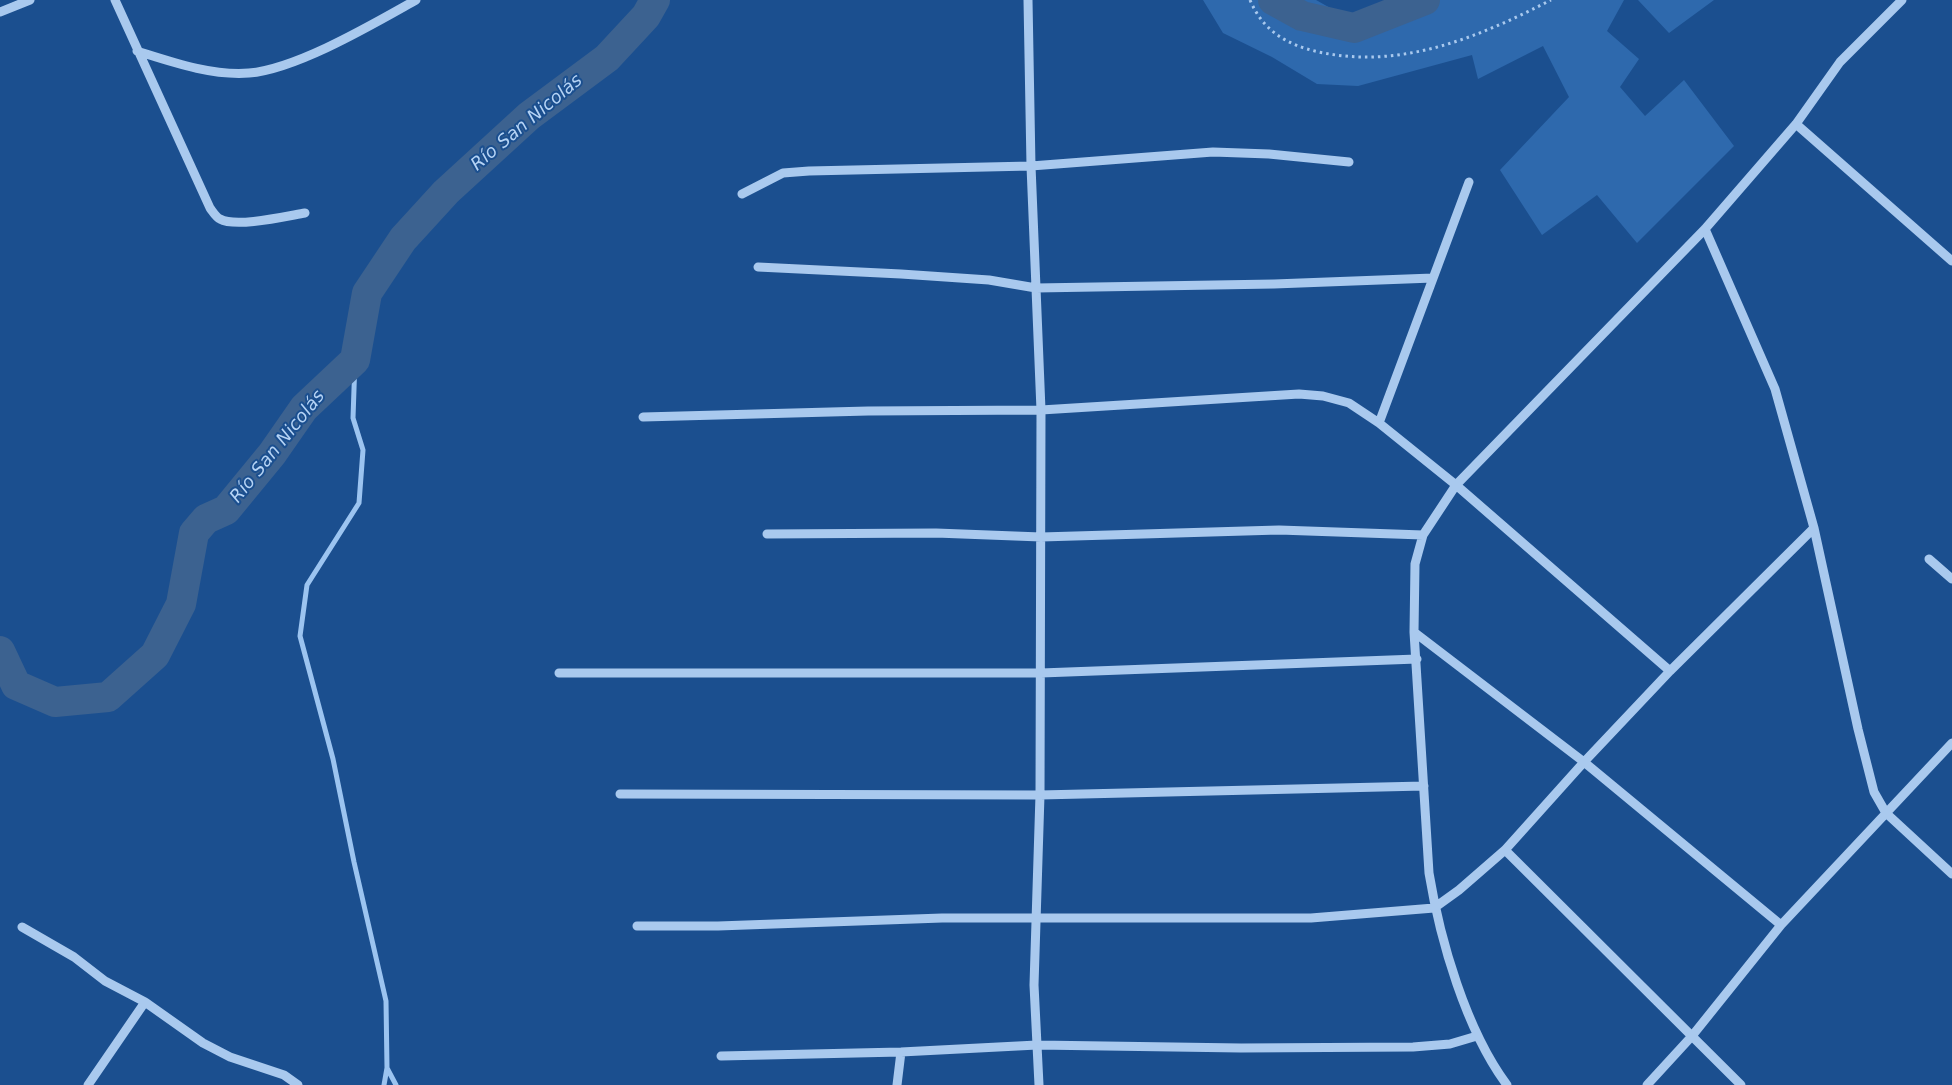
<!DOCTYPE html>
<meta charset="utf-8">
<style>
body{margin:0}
canvas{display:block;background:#1b4f8f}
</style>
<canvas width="1952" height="1085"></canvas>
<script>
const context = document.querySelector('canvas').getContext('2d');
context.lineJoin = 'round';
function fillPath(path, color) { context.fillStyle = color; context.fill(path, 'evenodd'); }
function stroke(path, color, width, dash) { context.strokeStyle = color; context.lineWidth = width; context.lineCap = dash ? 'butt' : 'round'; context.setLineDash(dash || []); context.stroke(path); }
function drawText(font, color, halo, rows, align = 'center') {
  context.font = font + ' "DejaVu Sans",sans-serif'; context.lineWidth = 4; context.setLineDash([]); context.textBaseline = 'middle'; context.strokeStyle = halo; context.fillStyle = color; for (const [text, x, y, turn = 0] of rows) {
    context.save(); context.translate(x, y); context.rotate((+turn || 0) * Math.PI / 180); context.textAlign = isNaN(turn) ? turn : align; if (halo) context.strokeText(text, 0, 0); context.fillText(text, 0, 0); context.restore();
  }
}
const green = new Path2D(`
 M1203 0H1316L1366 28 1428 0H1624L1607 31 1639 59 1620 87 1645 116 1684 80 1734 146 1637 243 1597 195 1542 235 1500 170 1569 97 1543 46 1478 79 1472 55 1358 86 1317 84 1272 57 1223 33Z
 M1638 0H1714L1669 33Z`);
const stream = new Path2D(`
 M355 360 353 418 363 450 359 503 307 585 300 636 333 759 354 862 386 1001 387 1068 396 1085
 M384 1085 387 1068`);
const river = new Path2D(`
 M1273 0 1302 16 1354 28 1425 0
 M0 651 16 685 55 702 108 697 155 655 181 604 194 533 206 519 226 510 272 454 304 408 355 360 367 293 403 239 446 192 529 116 607 58 646 16 655 0`);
const path = new Path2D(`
 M1250 0C1263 31 1287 45 1319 52 1401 70 1479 37 1551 0`);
const minor = new Path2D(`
 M115 0 210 208C213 212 216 217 220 219 236 228 287 216 305 213
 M1028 0 1031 166 1041 410 1040 795 1034 985 1039 1085
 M0 12 30 0
 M137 51C172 62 212 76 249 73 297 69 373 24 416 0
 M1796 124 1952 261
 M742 194 783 173 809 171 1031 166 1213 152 1269 154 1349 162
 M1705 229 1775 389 1814 528 1858 729 1874 792 1886 813 1952 874
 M758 267 901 274 989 280 1036 288 1274 284 1433 278
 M643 417 868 411 1041 410 1299 394 1323 396 1349 403 1379 423 1456 485 1670 671
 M1379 423 1469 182
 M767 534 936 533 1041 537 1279 530 1423 535
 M1929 559 1952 579
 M1414 632 1584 762 1781 925
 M559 673H1041L1417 659
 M620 794 1040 795 1424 786
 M1505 850 1741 1085
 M637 926H718L942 918H1311L1434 908 1459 890 1505 850 1584 762 1670 671 1814 528
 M22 927 74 957 105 981 145 1002 203 1043 230 1057 284 1075 298 1085
 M721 1056 901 1052 1037 1045 1241 1048 1413 1047 1450 1044 1477 1036
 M88 1085 145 1002
 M897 1085 901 1052
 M1507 1085C1466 1030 1440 940 1429 873L1414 632 1415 564 1423 535 1456 485 1705 229 1796 124 1840 62 1902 0
 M1647 1085 1692 1036 1781 925 1952 743`);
const waterNames = [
 ["Río San Nicolás",527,123,-40],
 ["Río San Nicolás",278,447,-51]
];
fillPath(green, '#2e69ad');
stroke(stream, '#9cc4f0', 5);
stroke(river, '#3c6290', 30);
stroke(path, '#a9c9ee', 3, [2.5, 4]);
stroke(minor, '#a9c9ee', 9);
drawText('italic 18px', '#b5d3f5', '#1b4f8f', waterNames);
</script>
